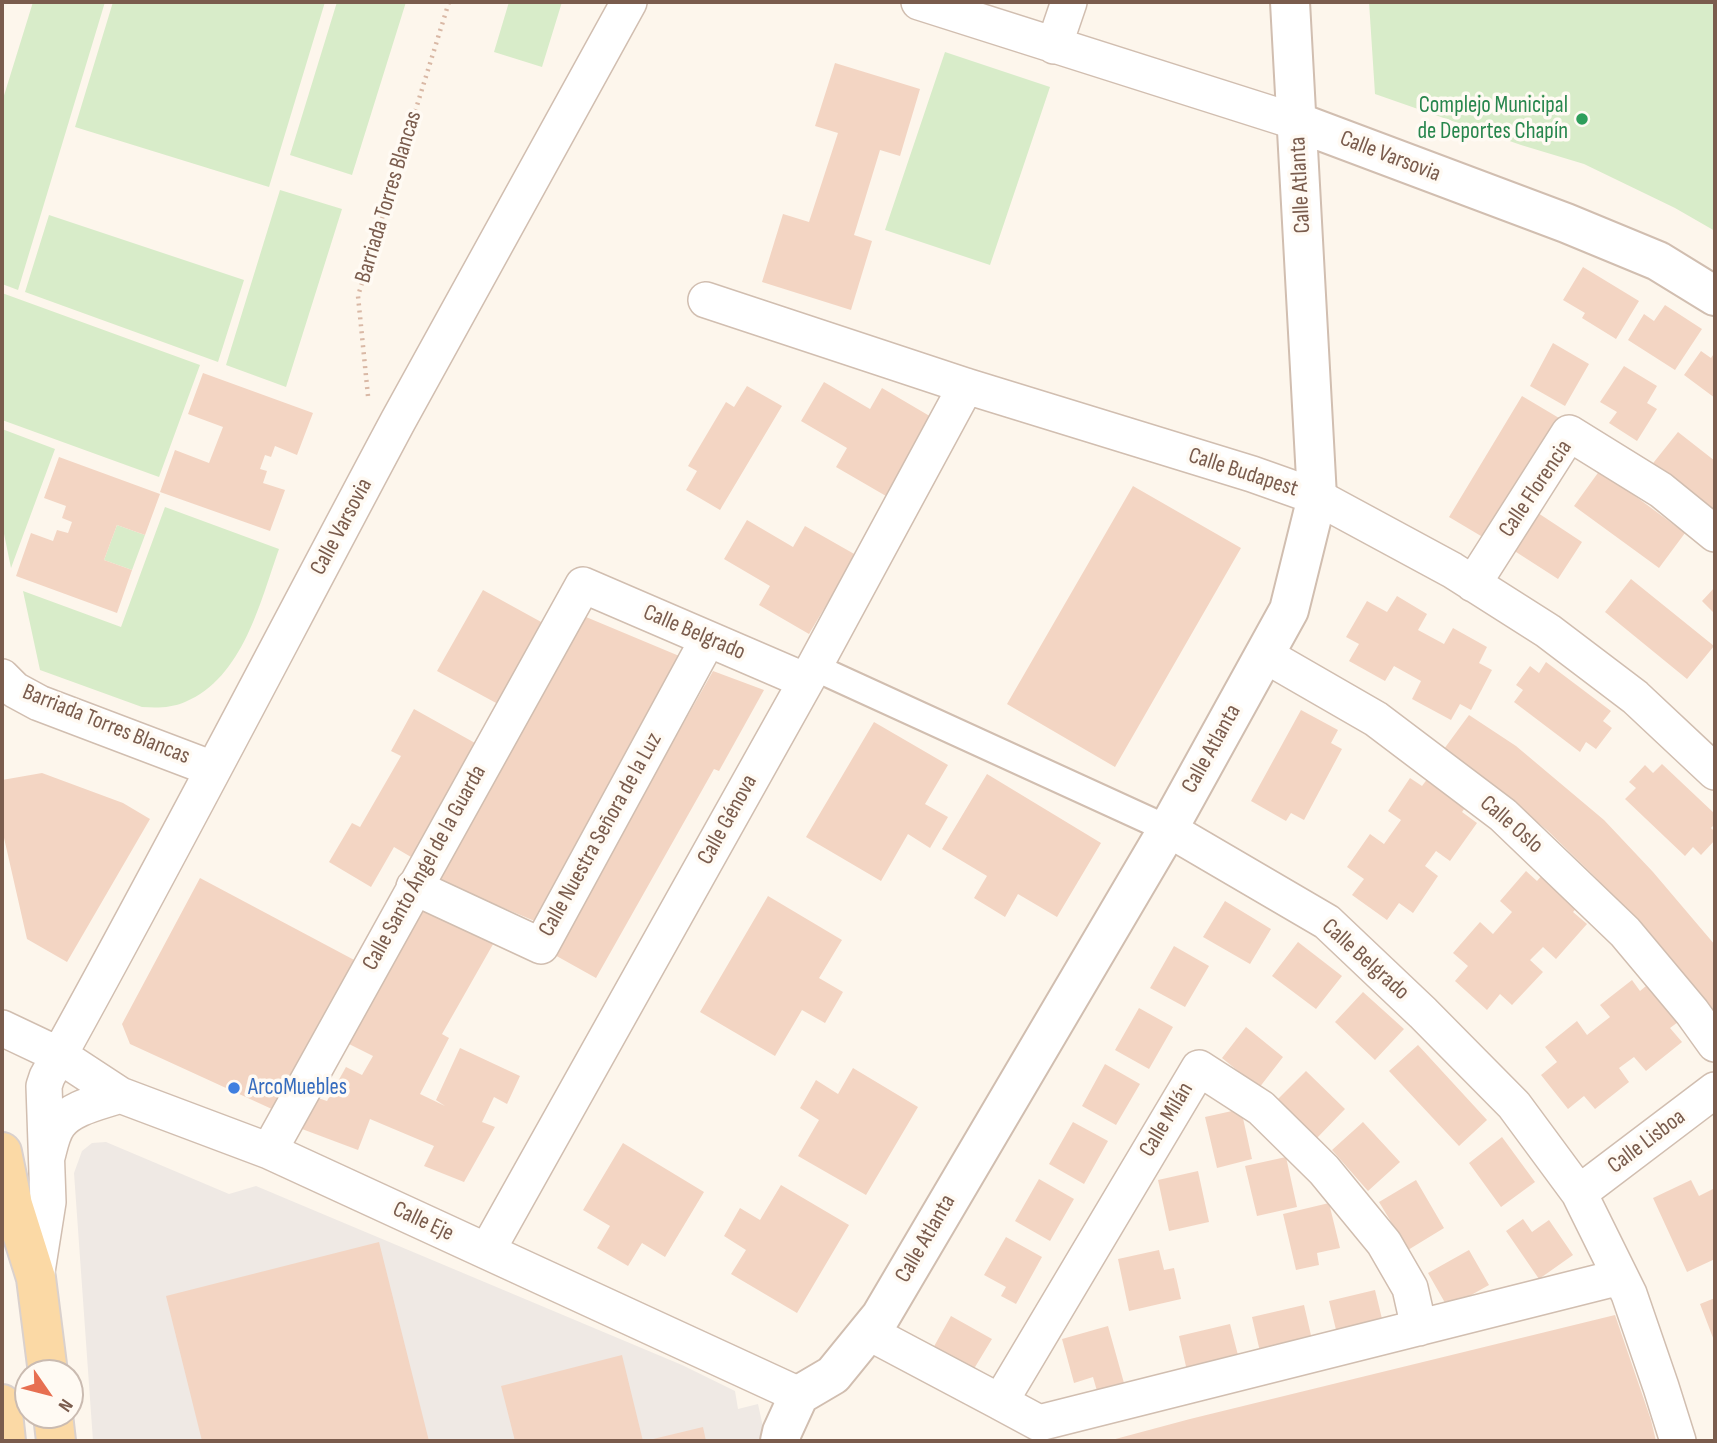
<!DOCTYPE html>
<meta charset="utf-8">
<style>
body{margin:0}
#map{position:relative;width:1717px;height:1443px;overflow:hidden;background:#fdf6ec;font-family:"Sofia Sans Condensed",sans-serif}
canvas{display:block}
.frame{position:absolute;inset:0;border:4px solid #7a5c4d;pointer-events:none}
.north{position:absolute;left:14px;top:1359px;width:70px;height:70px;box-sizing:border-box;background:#fffaf3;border:2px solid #cabbb1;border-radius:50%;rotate:125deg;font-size:19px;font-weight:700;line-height:28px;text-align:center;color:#7a5c4d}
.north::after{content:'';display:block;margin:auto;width:24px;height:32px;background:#e76f51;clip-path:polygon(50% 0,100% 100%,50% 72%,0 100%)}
</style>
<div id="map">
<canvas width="1717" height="1443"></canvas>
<div class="frame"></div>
<div class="north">N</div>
</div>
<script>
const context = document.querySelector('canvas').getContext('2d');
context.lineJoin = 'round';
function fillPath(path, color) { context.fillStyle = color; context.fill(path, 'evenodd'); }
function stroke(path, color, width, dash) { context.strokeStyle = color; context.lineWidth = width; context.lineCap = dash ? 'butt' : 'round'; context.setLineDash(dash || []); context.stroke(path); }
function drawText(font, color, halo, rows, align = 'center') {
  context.font = font + ' "Sofia Sans Condensed",sans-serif'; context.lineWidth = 7; context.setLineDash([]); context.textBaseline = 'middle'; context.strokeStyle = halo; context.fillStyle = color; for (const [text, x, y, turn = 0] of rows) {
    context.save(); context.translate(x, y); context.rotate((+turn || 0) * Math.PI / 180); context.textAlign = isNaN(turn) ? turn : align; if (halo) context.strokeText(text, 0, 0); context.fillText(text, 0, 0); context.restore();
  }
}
const industrial = new Path2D(`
 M106 1142 229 1194 256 1186 682 1365 735 1391 738 1409 758 1404 766 1441H93L74 1173 82 1151 92 1143Z`);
const green = new Path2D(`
 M33 2H105L18 290 2 284V102Z
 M113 2H325L269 187 75 127Z
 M337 2H406L352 175 290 155Z
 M509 2H562L542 67 494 52Z
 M1369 2H1715V231L1675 208 1584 164 1521 145 1375 94Z
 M945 52 1050 87 990 265 885 230Z
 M280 190 342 209 286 387 226 365Z
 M49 215 244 280 218 362 25 292Z
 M2 293 200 365 159 477 2 420Z
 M2 429 55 449 11 568 2 524Z
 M165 507 279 549C260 602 243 678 185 702 171 708 157 708 142 707L40 670 23 591 121 627Z
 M117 525 145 535 132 570 104 560Z`);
const building = new Path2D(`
 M835 63 920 89 900 156 880 150 854 235 872 241 851 310 762 282 783 214 809 222 838 133 815 126Z
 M1583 267 1639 301 1616 339 1582 318 1585 313 1563 300Z
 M1665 305 1702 329 1675 370 1628 340 1644 314 1654 321Z
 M1553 343 1589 364 1565 406 1530 386Z
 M1701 351 1711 358 1715 352V398L1684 375Z
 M1624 366 1657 386 1647 403 1657 409 1637 441 1609 423 1617 412 1600 402Z
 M203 373 313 413 297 455 275 446 271 457 265 455 260 469 267 471 263 483 285 490 270 531 160 492 175 450 209 463 223 427 188 414Z
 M824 382 870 409 882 388 933 418 886 496 836 467 847 448 801 421Z
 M747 386 782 406 720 510 686 490 697 471 688 466 726 402 734 407Z
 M1522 396 1559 418 1486 539 1449 517Z
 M1678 432 1715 461V518L1650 467Z
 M59 457 160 494 145 535 117 525 104 560 132 570 117 613 16 576 31 533 53 541 57 530 68 533 72 522 62 518 66 506 44 498Z
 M1600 470 1685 533 1659 568 1574 506Z
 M1133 486 1241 548 1115 767 1007 704Z
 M1538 513 1582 542 1558 579 1513 550Z
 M747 520 793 547 805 526 856 555 809 634 759 605 770 586 724 559Z
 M1631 579 1714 646 1687 679 1605 612Z
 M1715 587V614L1702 601Z
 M483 590 543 623 498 704 437 671Z
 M1397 596 1427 614 1418 630 1444 644 1453 628 1487 647 1479 663 1492 670 1471 710 1460 704 1451 720 1412 699 1421 681 1394 666 1385 681 1349 661 1359 644 1346 637 1367 601 1387 612Z
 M586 617 684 658 537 922 439 881Z
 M1546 662 1611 711 1603 721 1612 728 1596 749 1586 742 1580 752 1514 702 1523 690 1516 685 1530 666 1539 673Z
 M713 671 764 690 719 771 714 769 596 978 553 954Z
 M414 709 475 743 411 857 394 847 371 887 329 862 352 823 360 827 401 756 391 751Z
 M1301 710 1338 730 1331 743 1342 749 1304 820 1291 813 1286 821 1251 801Z
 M1469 715 1516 746 1604 820 1653 872 1715 945V1021L1636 923 1595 877 1548 831 1493 785 1444 749Z
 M874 722 948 765 925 804 948 817 930 848 908 834 881 881 806 837Z
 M1662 764 1715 814V824L1711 828 1715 832V840L1701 855 1693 847 1685 856 1625 799 1636 788 1629 782 1645 765 1653 773Z
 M42 773 123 803 150 819 67 962 27 939 2 829V780Z
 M987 774 1101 843 1057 917 1018 894 1005 917 974 898 987 876 942 849Z
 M1431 774 1470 801 1462 812 1477 823 1450 861 1436 851 1425 866 1438 876 1413 913 1399 903 1387 920 1352 895 1364 879 1347 867 1370 834 1384 844 1401 820 1388 811 1410 778 1422 786Z
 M1547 869 1583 901 1573 912 1587 924 1556 959 1543 947 1530 960 1543 972 1512 1005 1500 994 1487 1010 1455 981 1468 966 1453 953 1480 922 1493 934 1512 912 1500 901 1526 871 1537 881Z
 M200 878 358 962 274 1110 130 1044 122 1024Z
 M768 896 842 940 819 978 843 992 825 1023 802 1010 775 1056 700 1012Z
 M1225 901 1271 929 1250 964 1203 937Z
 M421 904 496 939 442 1034 449 1038 420 1094 445 1106 436 1100 460 1048 520 1076 507 1104 494 1097 482 1122 495 1127 464 1182 424 1166 434 1146 370 1119 358 1150 294 1126 312 1096 327 1101 346 1067 362 1075 373 1056 345 1042Z
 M1298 942 1342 976 1316 1009 1272 976Z
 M1174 946 1209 966 1185 1007 1150 988Z
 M1632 980 1640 991 1652 981 1682 1019 1670 1028 1682 1042 1646 1071 1634 1057 1619 1068 1629 1082 1595 1109 1584 1096 1568 1109 1541 1075 1557 1062 1545 1047 1577 1021 1587 1035 1610 1017 1600 1005Z
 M1363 992 1404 1029 1375 1060 1335 1022Z
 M1139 1008 1173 1027 1149 1069 1115 1050Z
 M1246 1027 1283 1057 1259 1088 1222 1058Z
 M1418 1045 1487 1120 1459 1146 1389 1071Z
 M1105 1064 1140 1084 1116 1125 1082 1106Z
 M853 1068 918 1107 866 1195 798 1156 819 1120 800 1108 816 1080 838 1094Z
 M1306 1071 1345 1109 1316 1139 1276 1101Z
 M1241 1109 1252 1159 1217 1168 1205 1117Z
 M1073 1122 1108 1141 1084 1184 1049 1164Z
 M1363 1122 1400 1162 1368 1191 1332 1150Z
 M1502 1137 1535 1182 1501 1207 1469 1163Z
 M623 1143 704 1192 665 1257 642 1243 628 1266 597 1248 610 1226 583 1210Z
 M1286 1157 1297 1207 1257 1216 1245 1166Z
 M1198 1171 1209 1222 1169 1231 1158 1180Z
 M1039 1179 1074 1199 1050 1241 1015 1221Z
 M1416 1180 1444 1228 1408 1250 1379 1202Z
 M1691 1180 1699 1196 1715 1188V1259L1687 1272 1653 1198Z
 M781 1185 849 1225 797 1313 731 1274 746 1250 724 1236 740 1208 760 1220Z
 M1329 1203 1340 1248 1317 1253 1319 1265 1296 1270 1283 1214Z
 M1523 1219 1532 1232 1549 1220 1573 1255 1539 1279 1506 1231Z
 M1006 1237 1042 1257 1016 1304 1001 1296 1006 1287 984 1275Z
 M379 1242 429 1441H202L166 1296Z
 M1159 1250 1164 1270 1174 1268 1181 1299 1129 1311 1118 1259Z
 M1469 1250 1489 1285 1448 1308 1428 1273Z
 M1375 1290 1384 1327 1338 1338 1329 1301Z
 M1715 1298V1343L1700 1304Z
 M1304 1305 1313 1344 1261 1356 1252 1317Z
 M1615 1315 1651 1420 1656 1441H1108L1190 1419Z
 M951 1316 992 1339 972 1372 932 1350Z
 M1230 1324 1240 1363 1188 1375 1179 1336Z
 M1108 1326 1124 1383 1097 1391 1093 1377 1074 1383 1062 1339Z
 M622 1355 643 1441H515L501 1386Z
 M703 1427 706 1441H649V1440Z`);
const path = new Path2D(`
 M368 396 358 296 449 2`);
const pedestrian = new Path2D(`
 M814 667 1168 829`);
const minor = new Path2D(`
 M919 2 1297 122
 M1054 46 1069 2
 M706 300 966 386 1252 474 1317 497 1452 570 1548 631 1635 697 1715 772
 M1473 584 1569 433 1661 490 1715 534
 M1265 655 1376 719 1503 815 1625 932 1692 1012 1715 1044
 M2 677 15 690 39 703 213 769
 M1168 829 1327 922 1423 1013 1514 1105 1579 1193 1629 1294 1661 1387 1678 1441
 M414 887 541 946 708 639
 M2 1028 59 1055 120 1095 269 1151 799 1395
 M269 1151 583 585 806 681
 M47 1157C50 1146 52 1133 59 1124 72 1107 101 1102 120 1095
 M1579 1193 1715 1090
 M487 1251 814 667 966 386
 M36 1278 48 1202 44 1086 47 1077C168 860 281 640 398 421 474 281 552 142 629 2
 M1419 1328 1410 1288 1384 1243 1324 1170 1261 1108 1199 1068 1000 1402 1039 1423 1620 1277
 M868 1332 1000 1402`);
const tertiary = new Path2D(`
 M1297 122 1566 223 1658 261 1715 296
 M780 1441 782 1432 799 1395 833 1375 881 1316 1168 829 1289 610 1317 497 1290 2`);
const primary = new Path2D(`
 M2 1152 13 1205 36 1278 48 1373
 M2 1404 6 1441
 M53 1415 56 1441`);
const markers = [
 [1582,119,7,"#2e9e5b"],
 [234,1088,7,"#3f7fe0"]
];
const leisureNames = [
 ["Complejo Municipal",1568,106],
 ["de Deportes Chapín",1568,132]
];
const streetNames = [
 ["Calle Varsovia",1390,157,21],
 ["Calle Atlanta",1301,185,-93],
 ["Barriada Torres Blancas",389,197,-73],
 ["Calle Budapest",1243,473,18],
 ["Calle Florencia",1536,489,-56],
 ["Calle Varsovia",342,527,-62],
 ["Calle Belgrado",694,633,23],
 ["Barriada Torres Blancas",106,725,22],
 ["Calle Atlanta",1212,749,-61],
 ["Calle Génova",728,820,-61],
 ["Calle Oslo",1511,825,41],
 ["Calle Nuestra Señora de la Luz",601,835,-61],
 ["Calle Santo Ángel de la Guarda",425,868,-61],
 ["Calle Belgrado",1365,960,42],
 ["Calle Milán",1167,1120,-59],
 ["Calle Lisboa",1647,1142,-37],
 ["Calle Eje",423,1222,25],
 ["Calle Atlanta",926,1239,-60]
];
const shopNames = [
 ["ArcoMuebles",248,1088]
];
fillPath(industrial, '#efe9e4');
fillPath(green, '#d8ecc9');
fillPath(building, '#f3d5c3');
stroke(pedestrian, '#d1beb0', 30);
stroke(minor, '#d1beb0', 38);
stroke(tertiary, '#d1beb0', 42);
stroke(primary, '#dad1cd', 42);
stroke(path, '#d9b8a5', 4.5, [2, 5]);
stroke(pedestrian, '#fff', 26);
stroke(minor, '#fff', 35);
stroke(tertiary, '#fff', 38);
stroke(primary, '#fbd9a5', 38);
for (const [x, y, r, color] of markers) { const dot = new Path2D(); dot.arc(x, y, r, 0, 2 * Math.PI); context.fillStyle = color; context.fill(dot); stroke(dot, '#fffaf3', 2.5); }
drawText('23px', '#27864d', '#fffaf3', leisureNames, 'right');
drawText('23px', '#7a5c4d', '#fffaf3', streetNames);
drawText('23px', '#366cbe', '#fffaf3', shopNames, 'left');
</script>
